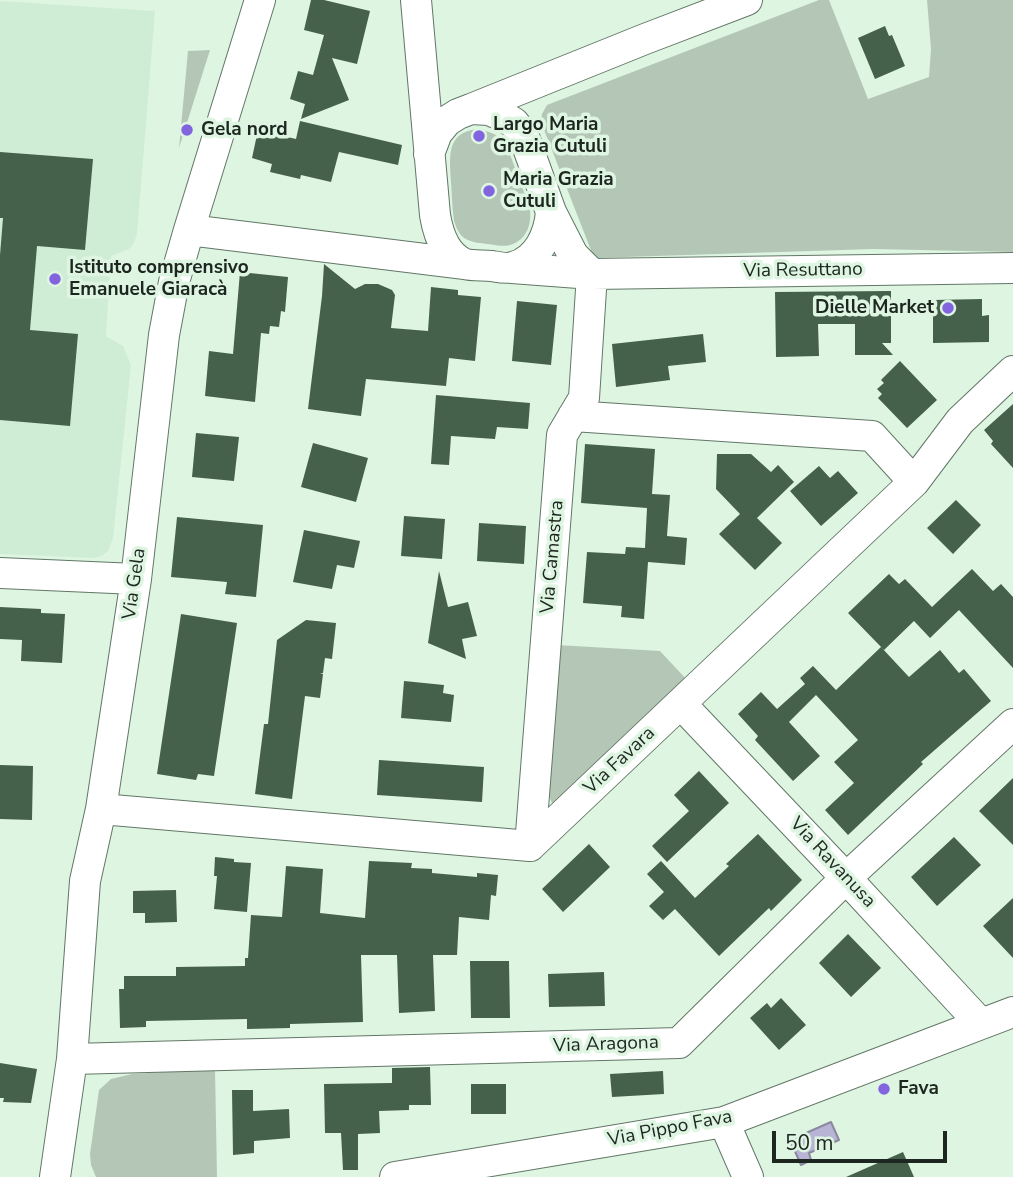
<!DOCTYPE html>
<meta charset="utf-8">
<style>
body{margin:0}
#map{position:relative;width:1013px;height:1177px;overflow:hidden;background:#def5e2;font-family:"Nunito Sans",sans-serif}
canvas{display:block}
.scale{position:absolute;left:772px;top:1131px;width:175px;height:32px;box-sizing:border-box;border:4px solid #1d261f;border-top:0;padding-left:9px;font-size:21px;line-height:24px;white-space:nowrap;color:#1d261f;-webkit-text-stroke:5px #def5e2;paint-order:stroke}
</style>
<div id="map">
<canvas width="1013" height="1177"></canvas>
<div class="scale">50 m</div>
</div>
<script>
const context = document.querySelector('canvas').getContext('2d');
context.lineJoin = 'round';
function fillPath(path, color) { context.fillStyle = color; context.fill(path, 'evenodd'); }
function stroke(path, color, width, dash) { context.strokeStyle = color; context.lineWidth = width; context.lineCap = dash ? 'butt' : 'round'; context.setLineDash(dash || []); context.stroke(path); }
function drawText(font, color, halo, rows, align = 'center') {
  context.font = font + ' "Nunito Sans",sans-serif'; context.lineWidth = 7; context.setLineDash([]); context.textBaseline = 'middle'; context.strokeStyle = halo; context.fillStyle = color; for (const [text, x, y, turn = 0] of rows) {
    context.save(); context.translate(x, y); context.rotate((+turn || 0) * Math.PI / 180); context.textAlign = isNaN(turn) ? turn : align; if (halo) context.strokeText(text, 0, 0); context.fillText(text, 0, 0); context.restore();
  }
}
const built = new Path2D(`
 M0 1 155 11 137 234 134 243 129 249 111 256 106 336 123 346 131 365 113 538 108 551 102 556 94 558 0 554Z`);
const green = new Path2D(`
 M819 0H829L868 99 929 77 931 49 927 0H1013V252L873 249 594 258 541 122 542 114 547 105Z
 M210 50 179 148 188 51Z
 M477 129C490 132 497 133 506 144L529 205C533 221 528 240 510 245 503 247 495 245 488 244 480 243 473 243 466 239 459 235 457 229 454 221 452 208 452 195 451 182 450 158 445 133 477 129Z
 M557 645 660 651 688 681 557 805 552 803 548 794Z
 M215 1069 217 1177H96L91 1165 90 1154 99 1090 111 1079 132 1074Z`);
const water = new Path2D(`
 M831 1122 839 1140 809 1153 811 1160 801 1165 790 1140Z`);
const building = new Path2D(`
 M311 0H324L370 11 357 64 332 58 349 100 301 119 305 104 290 99 298 71 313 75 324 35 304 30Z
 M885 26 889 36 892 35 905 66 875 79 858 38Z
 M300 121 402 145 398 165 339 152 331 182 301 175 300 179 270 172 272 164 252 158 258 130 296 139Z
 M0 152 93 159 85 250 37 246 30 330 78 334 70 426 0 420V255L3 218H0Z
 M324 264 355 289 365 284H378L392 290 395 295 391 328 428 331 431 287 458 290V295L481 297 475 361 449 358 446 386 366 379 361 416 308 409 322 296Z
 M240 272 288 277 285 312 281 311 279 327 270 326 269 334 261 333 255 402 205 396 209 351 233 354Z
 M891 291V343H882L893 355H855V324H818L819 356 776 357 775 292Z
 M982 299V316L989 315V342L933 343V300Z
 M517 301 557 305 551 365 512 361Z
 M703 334 706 362 668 366 670 380 616 387 612 344Z
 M900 361 937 400 907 428 878 398 882 394 877 389 884 383 881 380Z
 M436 395 530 403 528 429 497 427 495 439 451 436 449 465 431 464Z
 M1013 404V468L991 444 993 441 984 430Z
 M196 433 239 437 234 481 192 477Z
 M313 443 368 458 356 502 301 487Z
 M585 444 655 449 652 494 670 495 667 536 687 538 685 565 648 562 644 619 621 617 622 606 583 603 587 552 625 554 626 547 645 548 647 508 581 503Z
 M717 454H751L771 472 778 465 794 482 757 518 782 543 755 570 719 534 740 514 716 489Z
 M819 466 830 478 838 471 858 493 821 526 790 491Z
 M956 500 981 525 953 554 927 528Z
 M404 516 445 519 442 559 401 556Z
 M177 517 263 525 256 597 225 594 227 582 171 577Z
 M479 523 526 526 524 564 477 561Z
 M304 530 360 541 354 568 337 565 332 589 293 582Z
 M972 569 993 591 1001 584 1013 597V668L959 610 930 638 914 621 884 650 848 613 889 574 899 584 905 579 932 607Z
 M439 571 448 607 468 602 477 636 462 639 466 659 428 643Z
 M0 607 41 609V613L65 614 62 663 21 661 22 640 0 639Z
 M181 614 237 623 214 776 198 774 196 780 157 774Z
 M306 620 336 623 332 659 325 658 323 673H320L323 674 320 698 305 696 292 799 255 794 264 724H268L277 640Z
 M881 647 909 677 940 650 959 673 964 669 991 701 921 762 923 764 848 835 825 810 854 783 834 762 858 740 816 695 789 722 820 756 793 781 755 740 758 736 738 714 761 692 777 709 805 684 800 678 813 666 836 690Z
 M404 681 444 685 443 693 454 695 451 722 401 718Z
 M379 760 484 767 482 802 377 795Z
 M0 765 33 766 32 820 0 819Z
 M699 771 729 803 667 862 652 846 689 811 674 795Z
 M1013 778V845L979 811Z
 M758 834 802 880 771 911 769 908 719 956 675 909 663 920 649 906 664 892 647 874 661 861 695 898 729 866 726 864Z
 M954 837 981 865 937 906 911 877Z
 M589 844 610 867 563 912 542 889Z
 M215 857 234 859V862L251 863 247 912 214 909 217 876H214Z
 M369 861 412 863 411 868 432 869V873L477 877V873L498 875 496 896 491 895 489 920 459 917 457 955H433L435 1011 399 1013 397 955H361L363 1022 290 1024V1028L247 1029V1019L146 1021V1027L120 1028 119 989H124V976H176V967L245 966V958H248L251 915 282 917 286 866 323 869 320 913 365 918Z
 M176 890 177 922 145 923V913H133V891Z
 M1013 898V958L983 926Z
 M848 934 881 968 851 997 819 963Z
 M470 961H509L510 1018H471Z
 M604 972 605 1006 549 1007 548 974Z
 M781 998 806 1025 779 1050 750 1018 767 1003 771 1008Z
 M0 1063 37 1069 31 1103 3 1102 4 1098H0Z
 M430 1067 431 1105H409V1110L379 1111 380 1133 358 1134V1170H343L341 1133H325L324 1084 392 1083V1068Z
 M663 1071 664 1094 612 1097 610 1074Z
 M471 1084H506V1114H471Z
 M232 1090H253V1111L289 1109 290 1138 254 1141V1153L233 1155Z
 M903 1152 914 1177H846Z`);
const minor = new Path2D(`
 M416 0 435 215C438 233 445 256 465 264 472 266 484 265 492 266 498 267 507 269 513 267 538 260 549 235 551 212L523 134 514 123 503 116 489 110 471 109 458 114 447 121 437 133 429 154
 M471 109 645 39 747 0
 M551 212 573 255 592 274
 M189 230 465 264
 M512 268 592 274 1013 268
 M573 416 872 436 914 482
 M0 573 136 579
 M681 704 846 878 981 1024
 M101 809 530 846 914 482 960 421 1013 371
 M530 846 562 435 584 398 592 274
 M72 1059 679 1043 846 878 1013 724
 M724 1122 748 1177
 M55 1177 72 1059 85 881 101 809 136 579 164 335 174 282 189 230 260 0
 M395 1177 724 1122 1013 1012`);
const markers = [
 [187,130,7,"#8264df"],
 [479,136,7,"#8264df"],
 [489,191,7,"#8264df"],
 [55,279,7,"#8264df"],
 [948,308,7,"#8264df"],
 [884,1089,7,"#8264df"]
];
const poiNames = [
 ["Largo Maria",493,125],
 ["Grazia Cutuli",493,147],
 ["Gela nord",201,130],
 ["Maria Grazia",503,180],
 ["Cutuli",503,202],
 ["Istituto comprensivo",69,268],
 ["Emanuele Giaracà",69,290],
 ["Dielle Market",934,308,"right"],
 ["Fava",898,1089]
];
const streetNames = [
 ["Via Resuttano",803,271,-1],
 ["Via Camastra",553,557,-85],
 ["Via Gela",135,584,-82],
 ["Via Favara",620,761,-43],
 ["Via Ravanusa",832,863,47],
 ["Via Aragona",606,1045,-2],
 ["Via Pippo Fava",670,1129,-11]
];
fillPath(built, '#cfedd4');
fillPath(green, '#b4c7b7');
fillPath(water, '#b8b4d5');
stroke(water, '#8a899e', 2);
fillPath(building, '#45604b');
stroke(minor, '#627766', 32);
stroke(minor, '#fff', 30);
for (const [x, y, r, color] of markers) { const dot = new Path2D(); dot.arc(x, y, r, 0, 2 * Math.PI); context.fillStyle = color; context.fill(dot); stroke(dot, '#def5e2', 2.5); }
drawText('bold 19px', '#1d261f', '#def5e2', poiNames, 'left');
drawText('19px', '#1d261f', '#def5e2', streetNames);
</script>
